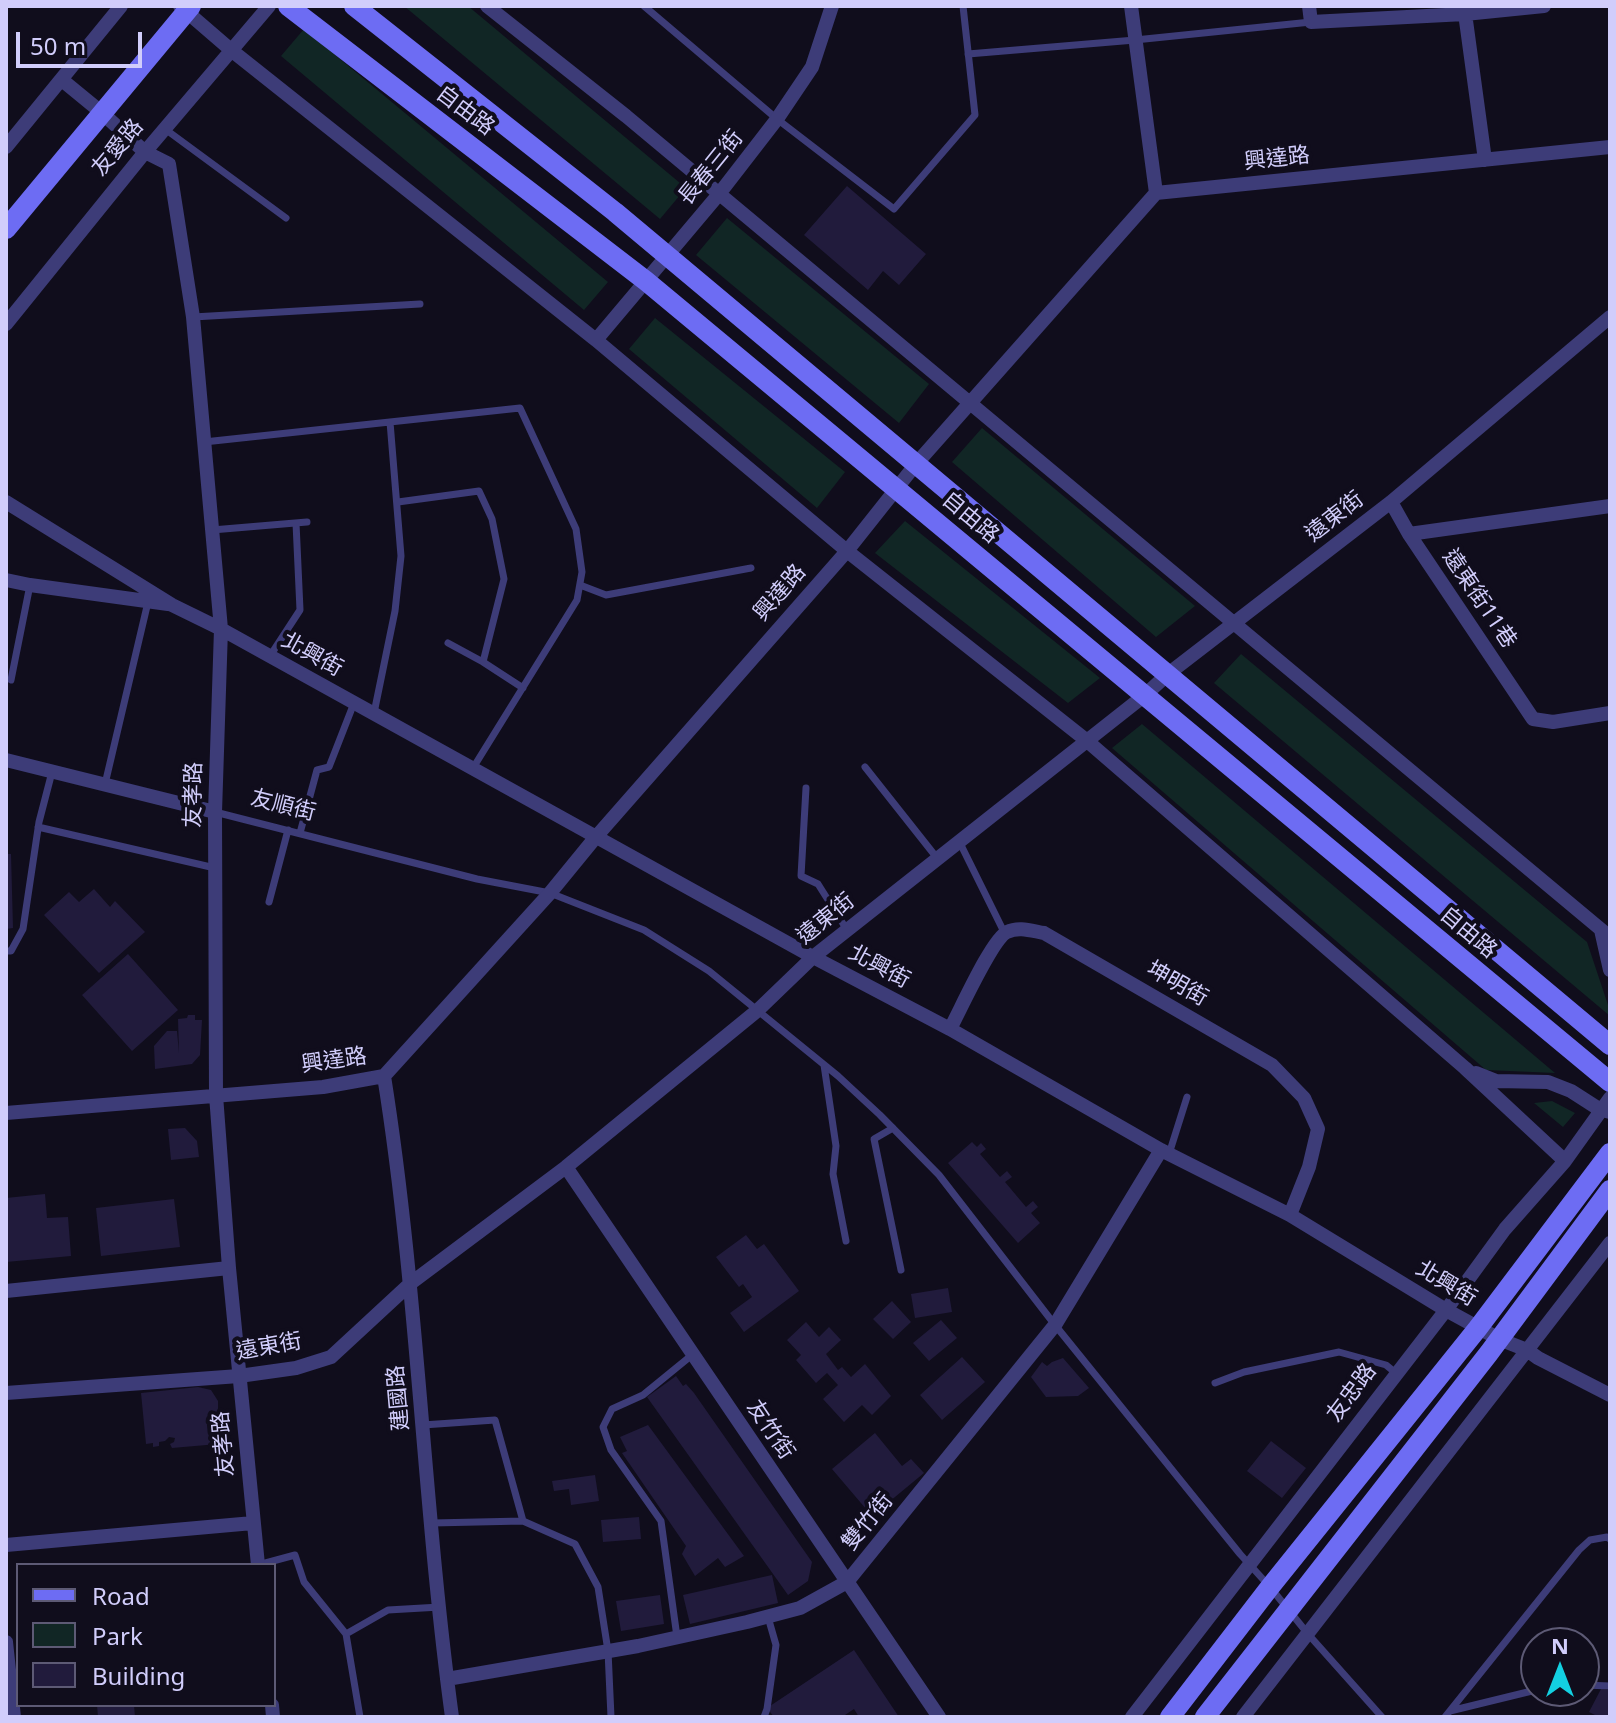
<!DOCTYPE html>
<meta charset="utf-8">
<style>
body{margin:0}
#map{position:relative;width:1616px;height:1723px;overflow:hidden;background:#100d1c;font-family:"Noto Sans",sans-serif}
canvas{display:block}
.frame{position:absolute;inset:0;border:8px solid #d1cdfb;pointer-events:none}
.legend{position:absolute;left:16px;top:1563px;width:260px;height:144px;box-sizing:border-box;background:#100d1c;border:2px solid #5d5a75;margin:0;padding:10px 14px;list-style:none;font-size:24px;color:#d1cdfb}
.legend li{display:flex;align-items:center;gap:16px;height:40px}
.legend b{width:40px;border:2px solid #5d5a75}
.north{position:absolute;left:1520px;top:1627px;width:80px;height:80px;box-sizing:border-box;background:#100d1c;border:2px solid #5d5a75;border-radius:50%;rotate:0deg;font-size:22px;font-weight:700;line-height:32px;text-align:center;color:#d1cdfb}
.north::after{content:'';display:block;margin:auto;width:28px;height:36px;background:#13d0e1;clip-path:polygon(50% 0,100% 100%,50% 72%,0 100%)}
.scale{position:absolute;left:16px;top:32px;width:126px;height:36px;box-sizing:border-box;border:4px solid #d1cdfb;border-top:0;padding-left:10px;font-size:24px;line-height:28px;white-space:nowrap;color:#d1cdfb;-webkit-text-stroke:6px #100d1c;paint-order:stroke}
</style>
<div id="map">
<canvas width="1616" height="1723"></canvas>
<div class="frame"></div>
<ul class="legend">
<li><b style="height:10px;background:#6d6cf3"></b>Road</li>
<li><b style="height:22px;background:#112625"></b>Park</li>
<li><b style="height:22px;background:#211b3c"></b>Building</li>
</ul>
<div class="north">N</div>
<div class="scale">50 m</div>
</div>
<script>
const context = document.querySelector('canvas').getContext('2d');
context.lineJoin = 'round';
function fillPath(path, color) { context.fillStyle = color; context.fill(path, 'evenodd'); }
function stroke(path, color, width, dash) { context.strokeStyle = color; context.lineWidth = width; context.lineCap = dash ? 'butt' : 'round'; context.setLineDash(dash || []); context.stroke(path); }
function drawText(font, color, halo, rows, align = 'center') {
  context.font = font + ' "Noto Sans","Noto Sans TC",sans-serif'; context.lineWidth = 8; context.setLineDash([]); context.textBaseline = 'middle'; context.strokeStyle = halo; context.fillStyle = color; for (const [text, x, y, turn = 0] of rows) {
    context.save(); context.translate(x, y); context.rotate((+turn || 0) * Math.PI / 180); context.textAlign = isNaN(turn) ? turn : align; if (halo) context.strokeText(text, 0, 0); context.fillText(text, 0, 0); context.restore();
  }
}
const green = new Path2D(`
 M404 6H468L686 188 660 219Z
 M304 29 608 282 584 310 281 56Z
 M727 218 929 384 899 423 696 255Z
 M655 318 845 472 817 508 629 349Z
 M982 428 1195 606 1156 637 952 462Z
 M905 521 1100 678 1068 703 875 553Z
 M1241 654 1587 942 1610 1011V1016L1214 683Z
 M1142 724 1555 1073 1486 1070 1112 748Z
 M1552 1101 1575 1113 1563 1127 1534 1103Z`);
const building = new Path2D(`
 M847 186 926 254 899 285 883 271 868 290 804 235Z
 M6 854H11L13 928 6 929Z
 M94 889 110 907 115 901 145 932 99 973 44 915 69 892 79 902Z
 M128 954 178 1010 132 1051 82 995Z
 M188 1015H195V1020H202L200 1055 192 1064 155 1069 154 1046 167 1031H177L179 1053 178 1019 187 1018Z
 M185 1128 197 1141 199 1157 171 1160 168 1129Z
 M972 1142 977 1147 981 1143 986 1149 980 1154 1000 1177 1007 1171 1012 1177 1005 1182 1026 1207 1033 1201 1038 1207 1031 1213 1040 1223 1018 1243 948 1163Z
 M45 1194 47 1218 68 1217 71 1256 6 1262V1198Z
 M174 1199 180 1247 101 1256 96 1208Z
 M746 1235 757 1249 764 1244 799 1291 744 1332 730 1313 752 1297 743 1284 739 1287 716 1257Z
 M948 1288 952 1312 915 1318 911 1294Z
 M892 1301 911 1322 893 1339 873 1319Z
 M941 1320 957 1338 929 1361 913 1343Z
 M806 1322 819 1337 829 1327 841 1340 826 1354 838 1370 842 1367 851 1377 865 1364 891 1396 872 1415 862 1405 844 1422 823 1399 838 1385 827 1373 816 1383 796 1360 801 1355 787 1340Z
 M962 1357 985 1382 942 1420 920 1395Z
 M1063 1358 1089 1388 1078 1396 1046 1397 1031 1377 1042 1362 1047 1366 1052 1362Z
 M676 1376 683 1386 686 1384 694 1393 812 1562 808 1581 788 1595 647 1397Z
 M198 1387 211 1390 218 1401V1444L172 1448 170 1444 174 1442 175 1438 169 1437 165 1441 159 1442V1446L153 1447V1443L146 1444 141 1393Z
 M648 1425 744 1556 725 1567 718 1558 695 1576 682 1554 686 1546 622 1453 627 1451 620 1437Z
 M875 1433 902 1466 911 1459 924 1473 872 1516 832 1469Z
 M1271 1441 1306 1468 1282 1498 1247 1471Z
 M595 1475 599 1501 571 1505 569 1489 554 1491 552 1481Z
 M639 1517 641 1539 603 1542 601 1520Z
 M772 1575 778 1603 690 1624 683 1595Z
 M660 1595 664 1624 621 1631 616 1601Z
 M854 1650 899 1717H859L854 1709 845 1715 847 1717H774L767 1708Z
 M1601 1689 1610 1690V1717H1599L1589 1712Z
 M97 1705H134L135 1717H98Z`);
const lane = new Path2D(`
 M644 6 777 119 894 209 975 115 963 6
 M968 54 1135 40 1311 22
 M165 129 286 218
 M193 317 420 304
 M204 442 520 408 576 529 582 572 577 600 473 768
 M398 502 479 491 492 519 504 579 483 662 523 688
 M212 530 307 522
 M580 585 606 595 751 568
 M448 643 483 662
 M270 656 300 610 296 523
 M11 680 30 585
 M374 713 395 611 401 556 390 422
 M865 767 937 858
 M105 784 148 602
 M806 788 801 876 818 884 847 930
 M215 812 477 879 550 893 644 930 709 971 838 1076 880 1115 939 1175 1055 1325 1240 1554 1270 1587 1308 1634 1382 1717
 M38 827 215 868
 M300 833 317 770 329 767 354 703
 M959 841 1004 932
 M269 902 288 830
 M6 951H11L23 929 39 822 52 772
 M824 1065 836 1146 833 1174 846 1241
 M893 1128 874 1139 901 1270
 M1169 1154 1187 1097
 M1215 1383 1244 1372 1339 1352 1386 1365 1397 1374
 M423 1425 495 1420 523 1521
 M432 1523 523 1521 575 1544 598 1587 608 1651 611 1717
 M258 1565 295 1555 304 1582 346 1634 360 1717
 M346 1634 388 1610 440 1607
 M677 1637 661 1521 611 1450 603 1427 612 1409 643 1395 692 1355
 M1584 1685 1610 1686
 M1450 1711 1536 1690
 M764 1717 767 1709 776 1645 768 1617
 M1445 1717 1579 1550 1590 1540 1607 1537 1610 1539`);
const street = new Path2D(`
 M180 6 231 50 596 340 847 551 1086 740 1465 1068 1565 1161
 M487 6 626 116 1610 937
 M1131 6 1156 193
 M1309 6 1311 22 1465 14 1544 6
 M1464 6 1485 160
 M62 80 101 112 145 152 169 164 193 317 221 629 215 812 216 1095 229 1268 258 1565
 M6 147 121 6
 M6 324 145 152 269 6
 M596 340 719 194 777 119 812 67 832 6
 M6 502 172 605 221 629 813 957 950 1029 1161 1150 1290 1215 1446 1310 1499 1339 1527 1350 1538 1358 1610 1395
 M1391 502 1409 534 1533 719 1553 722 1610 713
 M1409 534 1610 506
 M6 580 30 585 168 604
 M6 760 215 812
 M1601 930 1610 970
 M950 1029C960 1011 992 939 1007 932 1019 926 1032 931 1044 933L1272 1065 1304 1098 1318 1129 1309 1167 1290 1215
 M1476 1073 1496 1081 1548 1082 1571 1091 1599 1109 1610 1112
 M384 1076C418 1289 423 1504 452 1717
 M6 1113 323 1087 384 1076 550 893 595 838 847 551 916 464 1156 193 1610 147
 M566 1167 939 1717
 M6 1291 229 1268
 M6 1393 239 1376 296 1368 331 1357 411 1283 566 1167 758 1010 813 957 1145 695 1168 674 1391 502 1610 317
 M6 1545 253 1523
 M6 1642 14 1717
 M447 1679 638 1646 747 1622 800 1608 847 1582 1055 1325 1161 1150
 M272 1705 273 1717
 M1132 1717 1446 1310 1505 1229 1565 1161 1610 1098
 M1243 1717 1610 1243`);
const secondary = new Path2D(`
 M288 6 646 281 1610 1082
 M354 6 615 212 1610 1045
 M6 229 191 6
 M1170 1717 1270 1587 1478 1328 1610 1153
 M1205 1717 1489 1353 1610 1190`);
const streetNames = [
 ["自由路",465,111,37],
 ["友愛路",118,148,-50],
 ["興達路",1277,159,-6],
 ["長春三街",711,168,-51],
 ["遠東街",1335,517,-38],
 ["自由路",970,518,40],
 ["興達路",780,593,-49],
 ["遠東街11巷",1479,599,56],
 ["北興街",312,655,29],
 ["友孝路",194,795,-89],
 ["友順街",283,806,14],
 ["遠東街",826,919,-39],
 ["自由路",1468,933,40],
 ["北興街",879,967,28],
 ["坤明街",1177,984,30],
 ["興達路",334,1061,-8],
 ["北興街",1446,1284,31],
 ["遠東街",269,1347,-10],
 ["友忠路",1352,1393,-53],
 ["建國路",399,1398,-95],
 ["友竹街",770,1430,56],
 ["友孝路",224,1444,-95],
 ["雙竹街",868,1522,-51]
];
fillPath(green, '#112625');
fillPath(building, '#211b3c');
stroke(lane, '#3d3c78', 7);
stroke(street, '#3d3c78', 14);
stroke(secondary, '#6d6cf3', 20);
drawText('22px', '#d1cdfb', '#100d1c', streetNames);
</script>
